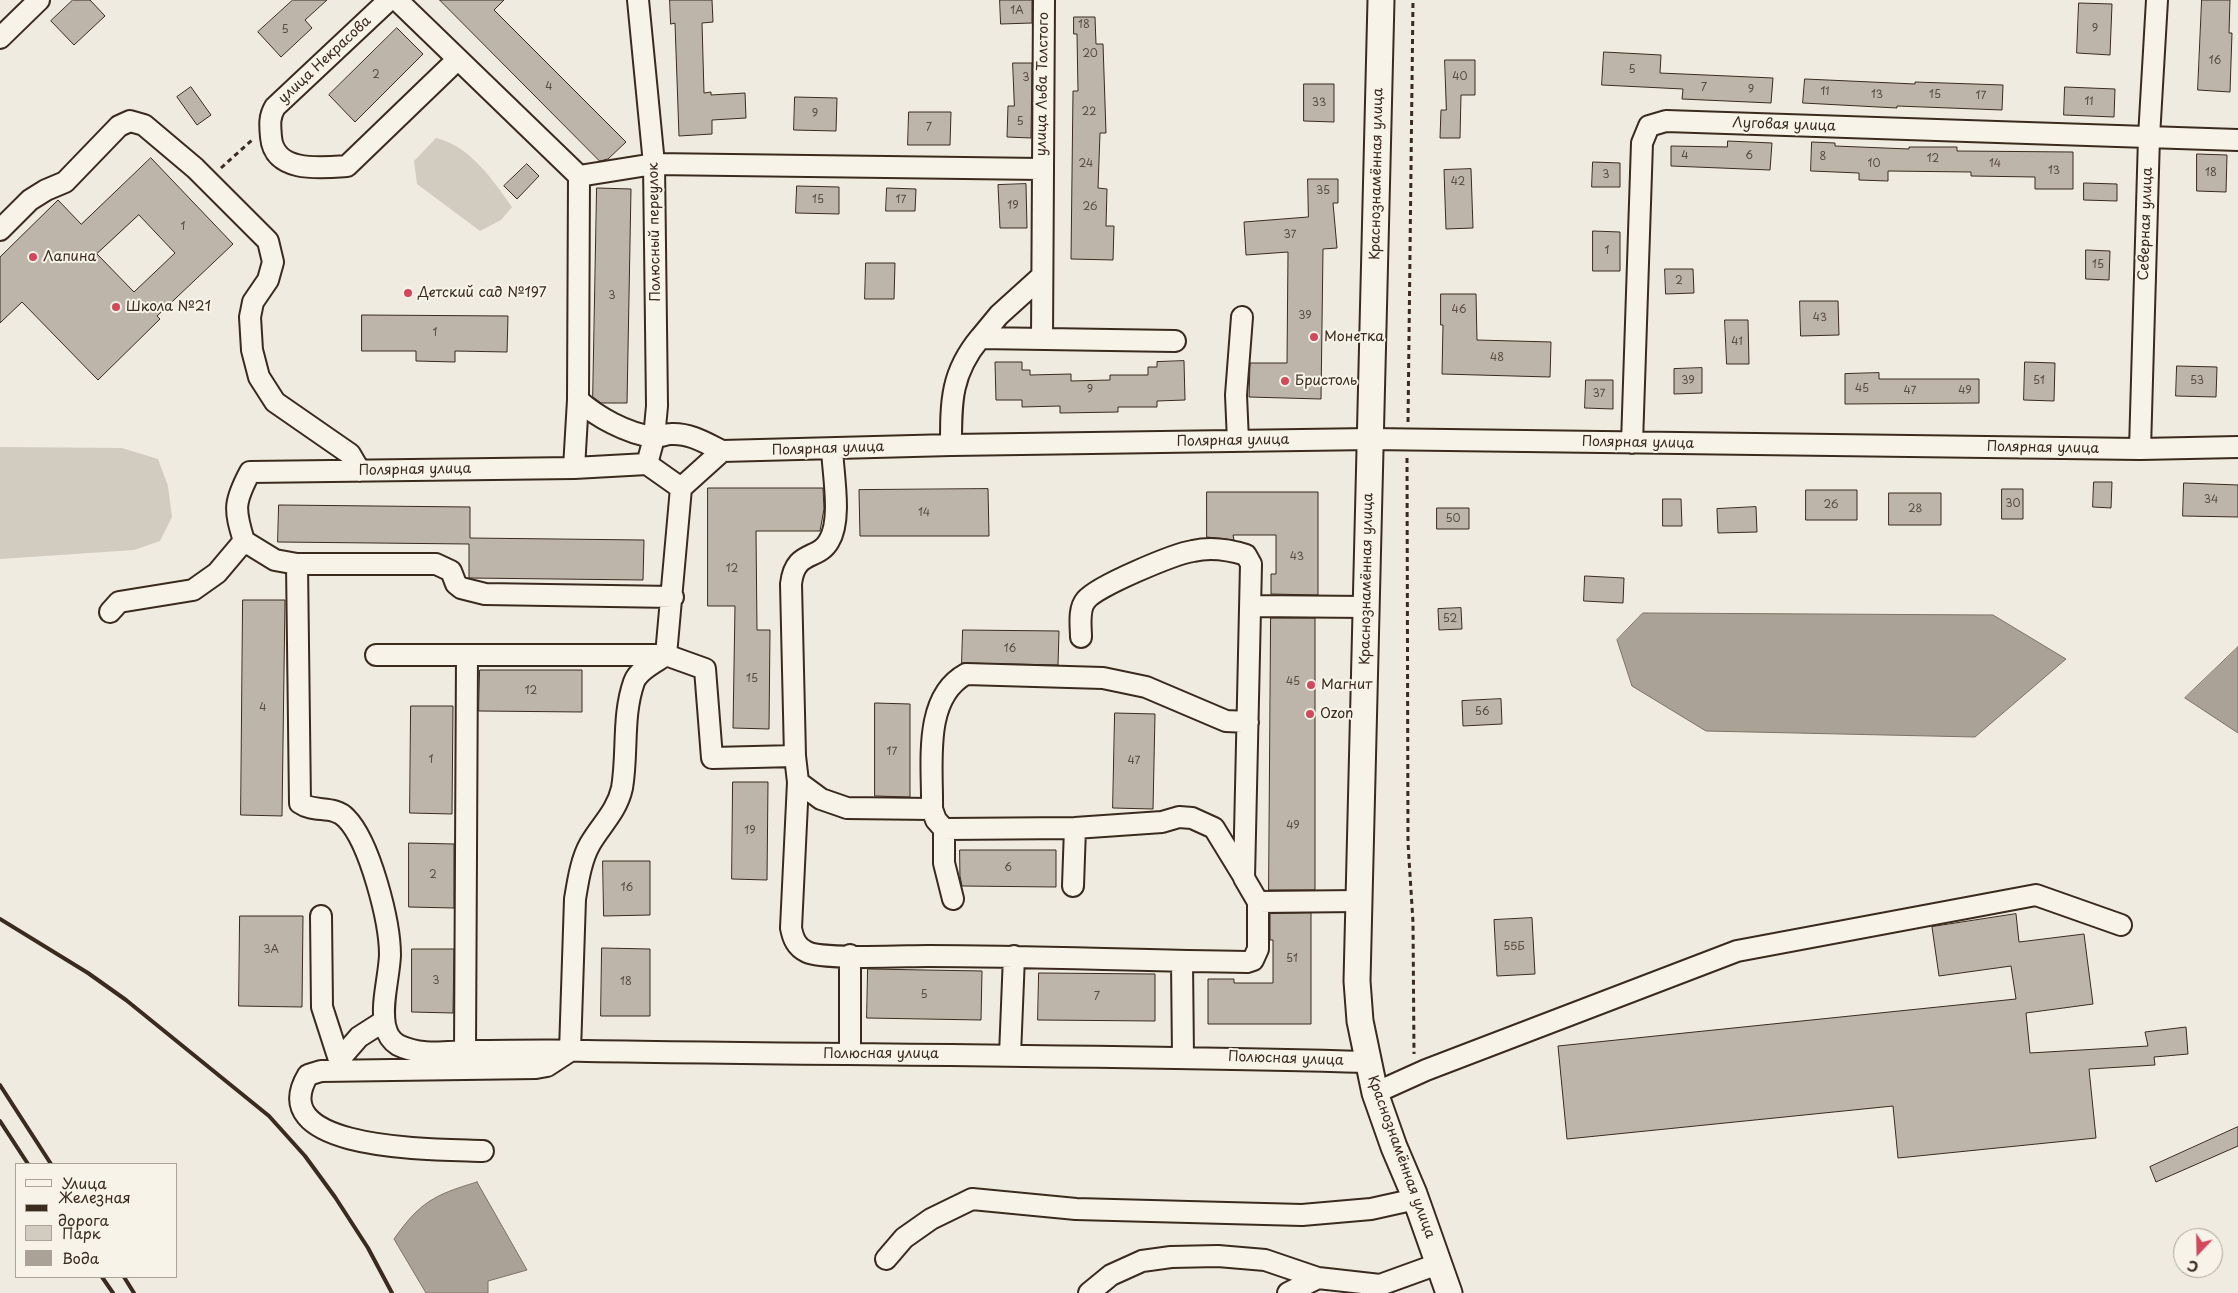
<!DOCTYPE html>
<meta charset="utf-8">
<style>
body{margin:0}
#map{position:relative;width:2238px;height:1293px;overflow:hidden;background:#efebe0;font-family:"Playpen Sans",sans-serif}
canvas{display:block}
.legend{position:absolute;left:15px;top:1163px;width:162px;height:115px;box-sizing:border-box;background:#f7f3e8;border:1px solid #aca397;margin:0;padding:6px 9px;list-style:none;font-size:15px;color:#3b2a1e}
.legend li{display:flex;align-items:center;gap:10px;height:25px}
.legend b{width:25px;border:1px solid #aca397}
.north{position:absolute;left:2173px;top:1228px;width:50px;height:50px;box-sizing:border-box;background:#f7f3e8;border:1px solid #aca397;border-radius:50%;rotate:201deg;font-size:14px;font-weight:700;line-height:20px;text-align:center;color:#3b2a1e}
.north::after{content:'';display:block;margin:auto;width:18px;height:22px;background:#d1495b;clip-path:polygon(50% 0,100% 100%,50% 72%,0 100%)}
</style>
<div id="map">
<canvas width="2238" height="1293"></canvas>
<ul class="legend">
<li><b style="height:6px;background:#f7f3e8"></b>Улица</li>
<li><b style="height:6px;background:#3b2a1e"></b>Железная дорога</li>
<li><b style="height:14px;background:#d1cbc0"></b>Парк</li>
<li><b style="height:14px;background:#aaa296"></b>Вода</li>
</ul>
<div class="north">С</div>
</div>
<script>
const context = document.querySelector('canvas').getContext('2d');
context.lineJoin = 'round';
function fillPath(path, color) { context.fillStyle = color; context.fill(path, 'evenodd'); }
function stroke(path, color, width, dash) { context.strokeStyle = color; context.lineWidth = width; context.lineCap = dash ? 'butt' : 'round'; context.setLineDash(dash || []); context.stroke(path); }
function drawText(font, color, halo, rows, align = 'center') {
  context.font = font + ' "Playpen Sans",sans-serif'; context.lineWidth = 4; context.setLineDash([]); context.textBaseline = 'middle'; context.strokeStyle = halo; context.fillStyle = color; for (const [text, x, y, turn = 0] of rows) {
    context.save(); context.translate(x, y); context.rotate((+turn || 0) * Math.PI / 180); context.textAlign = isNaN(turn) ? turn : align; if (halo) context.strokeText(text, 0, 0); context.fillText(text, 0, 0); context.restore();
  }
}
const green = new Path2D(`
 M436 138C470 146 493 180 512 207L501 220 480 231 417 184 414 161Z
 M0 447 122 448 158 459 168 486 172 517 160 541 134 550 0 559Z`);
const water = new Path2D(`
 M1643 613 1993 615 2066 659 1975 737 1706 731 1632 686 1617 640Z
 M2238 647V733L2185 698Z
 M477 1182 527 1270 488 1281V1293H426L394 1239C420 1202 434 1195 477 1182Z`);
const building = new Path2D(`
 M73 0H90L105 16 74 45 51 21Z
 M293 0H327L305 20 312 28 281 57 258 32Z
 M440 0H504L494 10 626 142 608 159 600 161Z
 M670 0H712L713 22 702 23 704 93 711 92V95L745 93 746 118 712 120V134L679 136 675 23 671 24Z
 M1000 0H1032V23L1001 24Z
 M2202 0H2230L2229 33H2232L2230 92 2198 90Z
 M2079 3 2112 4 2110 55 2077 53Z
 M1074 17H1095L1096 44H1103L1106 133H1100L1098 188 1107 189 1106 226H1114L1113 260 1071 259 1073 91H1078L1077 34H1074Z
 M397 28 423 54 355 122 329 95Z
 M1604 52 1661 55 1660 73 1773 78 1771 103 1682 99 1683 89 1602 85Z
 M1445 60H1475V95H1461L1460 138H1440L1441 110H1446Z
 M1013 63H1032L1031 138 1007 137 1008 106H1014Z
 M1805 79 1915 84V82L2003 85 2002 110 1897 106V108L1803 103Z
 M1304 84H1334V122L1304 121Z
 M191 87 211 115 197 125 177 97Z
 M2065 87 2115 89 2114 117 2064 115Z
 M795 97 837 98 836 131 794 130Z
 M909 112H951L950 145H908Z
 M1728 141 1772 143 1770 170 1671 166V146L1727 147Z
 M1812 142 1835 143V146L1909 149V147H1957V151L2073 152V189H2035V177L1971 176V172L1888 171V181L1859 180V173L1811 171Z
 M2197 154 2227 155 2226 192 2197 191Z
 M151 158 233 244 157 316 160 319 98 380 22 302 0 323V257L58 200 81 224ZM139 215 175 253 134 292 97 254Z
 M1593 162 1620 163V187H1592Z
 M527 164 539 176 517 199 504 186Z
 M1471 169 1473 228 1446 229 1444 170Z
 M1308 179H1338V203H1333L1337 248 1323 249 1321 399 1249 397 1250 363H1287L1288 252 1246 255 1244 222 1308 217Z
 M2084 183 2117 184V201L2084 200Z
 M1026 184 1027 228H1000L998 185Z
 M797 186 839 187V214L796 213Z
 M597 188 631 189 627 403H601L593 397Z
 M887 188 916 189 915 211H886Z
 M1593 231 1620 232V271H1593Z
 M2086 250 2110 251 2109 280 2086 279Z
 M866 263H895L894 299H865Z
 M1665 269H1693L1694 293 1666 294Z
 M1441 294H1476L1477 340 1551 342 1550 377 1442 374 1443 325H1441Z
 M1800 301H1838L1839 335 1801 336Z
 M362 315 508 316 507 352 455 351V362L416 361V351H362Z
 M1725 320H1748L1749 364H1727Z
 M1184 361 1185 400 1157 401V407H1118V412L1060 413V406L1022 407V400H996L995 362H1022V370H1030V375L1071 374V381L1110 380V375H1148V367H1157V362Z
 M2025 362 2055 363 2054 401 2024 400Z
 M2177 366 2217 367 2216 397 2176 396Z
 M1702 368V393L1674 394V369Z
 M1879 373V379H1979V403L1845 404V374Z
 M1586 380H1613V409L1585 408Z
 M2094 482H2112L2111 508 2093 507Z
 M2184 483 2238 485V517L2183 516Z
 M708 488H823L824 509 820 531H756L757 630H770L769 729 733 728 735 606H708Z
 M988 489 989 536H860L859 490Z
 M2002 489H2023V519H2002Z
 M1806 490H1857V520H1806Z
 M1207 492H1318V595L1271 594V574H1276V535H1233L1234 540 1207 537Z
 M1889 493H1941V525H1889Z
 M1663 499H1681L1682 526H1663Z
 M279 505 470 507V538L644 540 643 580 469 578V544L278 542Z
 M1756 507 1757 532 1718 533 1717 509Z
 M1437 508H1469V529H1437Z
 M1585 576 1624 578 1623 603 1584 601Z
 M243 600H285L282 816 241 815Z
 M1461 608 1462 629 1439 630 1438 609Z
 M1271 618H1315V890H1269Z
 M963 630 1059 631 1058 665 962 663Z
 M480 670H582V712L479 711Z
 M1501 699 1502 724 1463 726 1462 701Z
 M875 703 910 704V797L875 796Z
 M411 706H453L452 814 410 813Z
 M1115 713 1155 714 1153 809 1113 808Z
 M733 782H768L767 880 732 879Z
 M409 843 454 844V908L409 907Z
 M960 850H1056V887L962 886 960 876Z
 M603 861H650V915L604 916Z
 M1311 913V1024H1208V979H1234V983H1273V940H1270V914Z
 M2016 914 2019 942 2084 934 2093 1004 2026 1013 2030 1053 2148 1046 2145 1032 2186 1027 2188 1054 2154 1057 2155 1065 2089 1069 2096 1138 1898 1158 1893 1106 1567 1139 1558 1046 2016 999 2011 966 1939 976 1932 927Z
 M240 916H303L302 1007 239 1006Z
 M1532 918 1535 974 1497 976 1494 920Z
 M602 948 650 949V1016H601Z
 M412 949H454L453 1013 412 1012Z
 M868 969 982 971 981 1020 867 1018Z
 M1039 973 1155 974V1021L1038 1020Z
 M2238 1127V1146L2156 1182 2150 1167Z`);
const path = new Path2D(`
 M221 168 252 140
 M1408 422 1413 0
 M1407 458 1408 843 1413 922 1414 1054`);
const minor = new Path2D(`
 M389 0 275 107C269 117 270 125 271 137 274 173 320 168 347 166L458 59
 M397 0 579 176 578 400 574 468
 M638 0 654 164 657 406 654 438 647 464
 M0 38 39 0
 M579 176 654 164 1041 169
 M0 230 30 200 46 190 65 182 119 126 130 121 144 125 195 168 268 241 273 262 268 280 253 302 250 317 252 350 259 377 275 402 350 454 360 471
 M980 338 999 315 1041 277
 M1042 339 1044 0
 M578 400C597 417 626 433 653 437 658 438 665 434 671 434 690 433 706 443 722 451
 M1238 441 1236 395 1242 317
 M1632 443 1642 143 1649 126 1666 121 2238 140
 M951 445C951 401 951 373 980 338L1175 341
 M832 449C833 474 842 520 829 541 818 561 795 549 791 584L795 756 798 782 791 928C793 938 796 947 807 952 824 960 904 956 928 956 1034 956 1140 961 1247 962L1253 960 1258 949V902L1244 878 1251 564 1246 555C1230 550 1210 547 1193 551 1174 554 1097 586 1086 600 1078 609 1081 627 1081 637
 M2140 449 2149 137 2157 0
 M297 564 300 803C314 813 334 805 346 818 370 842 390 922 390 955 389 978 381 1003 385 1025 387 1034 390 1040 398 1045 422 1057 448 1051 473 1051 511 1051 549 1050 587 1051 847 1055 1107 1055 1367 1062
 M673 597 485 594 461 588 456 584 451 571 436 564H297L275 560 244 541C234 509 234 502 250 472L574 468 647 464 681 488 722 451 951 445 1371 439 2140 449 2238 447
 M1251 606 1367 607
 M110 612 119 602 193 590 217 573 244 541
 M376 655H666L705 669 712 758 795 756
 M666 655 681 488
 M798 782 821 799 847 808 932 809
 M944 829 1075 828 1162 822 1179 817 1192 818 1214 828 1244 877
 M1073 886 1075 828
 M953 899 944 863V829L936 820 932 809C933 766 922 698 966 674L1103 678 1146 687 1226 721 1248 722
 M1258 902 1359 901
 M321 916 322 1007 342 1069
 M1182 961 1183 1057
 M465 1051 467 655
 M850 1053V955
 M1010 1055 1014 956
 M339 1060 359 1037 384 1021
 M1375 1093 1426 1070 1737 951 2036 895 2121 925
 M483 1151C443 1149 261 1153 308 1075L321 1071 536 1068 547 1066 570 1051 575 899C578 881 581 860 590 844 601 825 617 811 622 788 628 753 622 716 634 682 638 670 656 662 666 655
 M886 1259 904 1238 931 1219 972 1199 1076 1209 1302 1215 1371 1209 1416 1199
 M1089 1293 1111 1275 1142 1261 1171 1257 1218 1256 1265 1260 1318 1278 1380 1285 1438 1264
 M1288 1293 1318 1278`);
const major = new Path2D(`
 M1381 0 1357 981 1360 1021 1375 1093 1394 1147 1414 1194 1449 1293`);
const rail = new Path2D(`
 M0 919 88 973 126 1000 269 1116 305 1156 335 1197 368 1248 392 1293
 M0 1085 51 1164
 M0 1121 28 1164
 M102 1277 113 1293
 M124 1277 134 1293`);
const markers = [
 [33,257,5,"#d1495b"],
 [408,293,5,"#d1495b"],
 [116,307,5,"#d1495b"],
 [1314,337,5,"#d1495b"],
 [1285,381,5,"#d1495b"],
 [1311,685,5,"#d1495b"],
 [1310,714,5,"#d1495b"]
];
const numberNames = [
 ["1А",1017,11],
 ["18",1084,25],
 ["9",2095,29],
 ["5",285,30],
 ["20",1090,54],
 ["16",2215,61],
 ["5",1632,70],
 ["2",376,75],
 ["40",1460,77],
 ["3",1026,78],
 ["4",549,87],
 ["7",1704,88],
 ["9",1751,90],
 ["11",1825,92],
 ["13",1877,95],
 ["15",1935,95],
 ["17",1981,96],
 ["11",2089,102],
 ["33",1319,103],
 ["22",1089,112],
 ["9",815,114],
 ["5",1020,122],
 ["7",929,128],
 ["4",1685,156],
 ["6",1749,156],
 ["8",1823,157],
 ["12",1933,159],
 ["24",1086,164],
 ["10",1874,164],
 ["14",1995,164],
 ["13",2054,171],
 ["18",2211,173],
 ["3",1606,175],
 ["42",1458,182],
 ["35",1323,191],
 ["15",818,200],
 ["17",901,200],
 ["19",1013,206],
 ["26",1090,207],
 ["1",183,227],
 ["37",1290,235],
 ["1",1607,251],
 ["15",2098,265],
 ["2",1679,281],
 ["3",612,296],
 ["46",1459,310],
 ["39",1305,316],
 ["43",1820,318],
 ["1",435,333],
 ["41",1737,342],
 ["48",1497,358],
 ["39",1688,381],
 ["51",2039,381],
 ["53",2197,381],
 ["45",1862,389],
 ["9",1090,390],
 ["47",1910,391],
 ["49",1965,391],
 ["37",1599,394],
 ["34",2211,500],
 ["30",2013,504],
 ["26",1831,505],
 ["28",1915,509],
 ["14",924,513],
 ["50",1453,519],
 ["43",1297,557],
 ["12",732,569],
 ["52",1450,619],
 ["16",1010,649],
 ["15",752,679],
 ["45",1293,682],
 ["12",531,691],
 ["4",263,708],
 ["56",1482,712],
 ["17",892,752],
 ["1",431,760],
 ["47",1134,761],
 ["49",1293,826],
 ["19",750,831],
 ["6",1008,868],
 ["2",433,875],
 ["16",627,888],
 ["55Б",1514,947],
 ["3А",271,950],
 ["51",1292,959],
 ["3",436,981],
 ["18",626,982],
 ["5",924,995],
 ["7",1097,997]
];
const streetNames = [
 ["улица Некрасова",325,60,-43],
 ["улица Льва Толстого",1043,84,-89],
 ["Луговая улица",1784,125,2],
 ["Краснознамённая улица",1377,174,-89],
 ["Северная улица",2146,224,-88],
 ["Полюсный переулок",655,232,-91],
 ["Полярная улица",1233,441,-1],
 ["Полярная улица",1638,443,1],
 ["Полярная улица",2043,448,1],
 ["Полярная улица",828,449,-2],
 ["Полярная улица",415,470,-1],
 ["Краснознамённая улица",1367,579,-89],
 ["Полюсная улица",881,1054],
 ["Полюсная улица",1286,1059,2],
 ["Краснознамённая улица",1401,1157,70]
];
const poiNames = [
 ["Лапина",43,257],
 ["Детский сад №197",418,293],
 ["Школа №21",126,307],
 ["Монетка",1324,337],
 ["Бристоль",1295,381],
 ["Магнит",1321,685],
 ["Ozon",1320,714]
];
fillPath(green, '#d1cbc0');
fillPath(water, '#aaa296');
stroke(water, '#7e7266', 1);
fillPath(building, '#bdb5aa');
stroke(building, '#3b2a1e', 1);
stroke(minor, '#3b2a1e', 24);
stroke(major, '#3b2a1e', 29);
stroke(path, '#3b2a1e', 3, [5, 4]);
stroke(minor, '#f7f3e8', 20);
stroke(major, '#f7f3e8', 25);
stroke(rail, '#3b2a1e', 4);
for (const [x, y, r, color] of markers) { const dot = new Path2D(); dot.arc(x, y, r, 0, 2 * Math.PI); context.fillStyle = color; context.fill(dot); stroke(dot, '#f7f3e8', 2); }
drawText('11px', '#5c4d41', null, numberNames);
drawText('14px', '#3b2a1e', '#f7f3e8', streetNames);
drawText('14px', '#3b2a1e', '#f7f3e8', poiNames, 'left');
</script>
